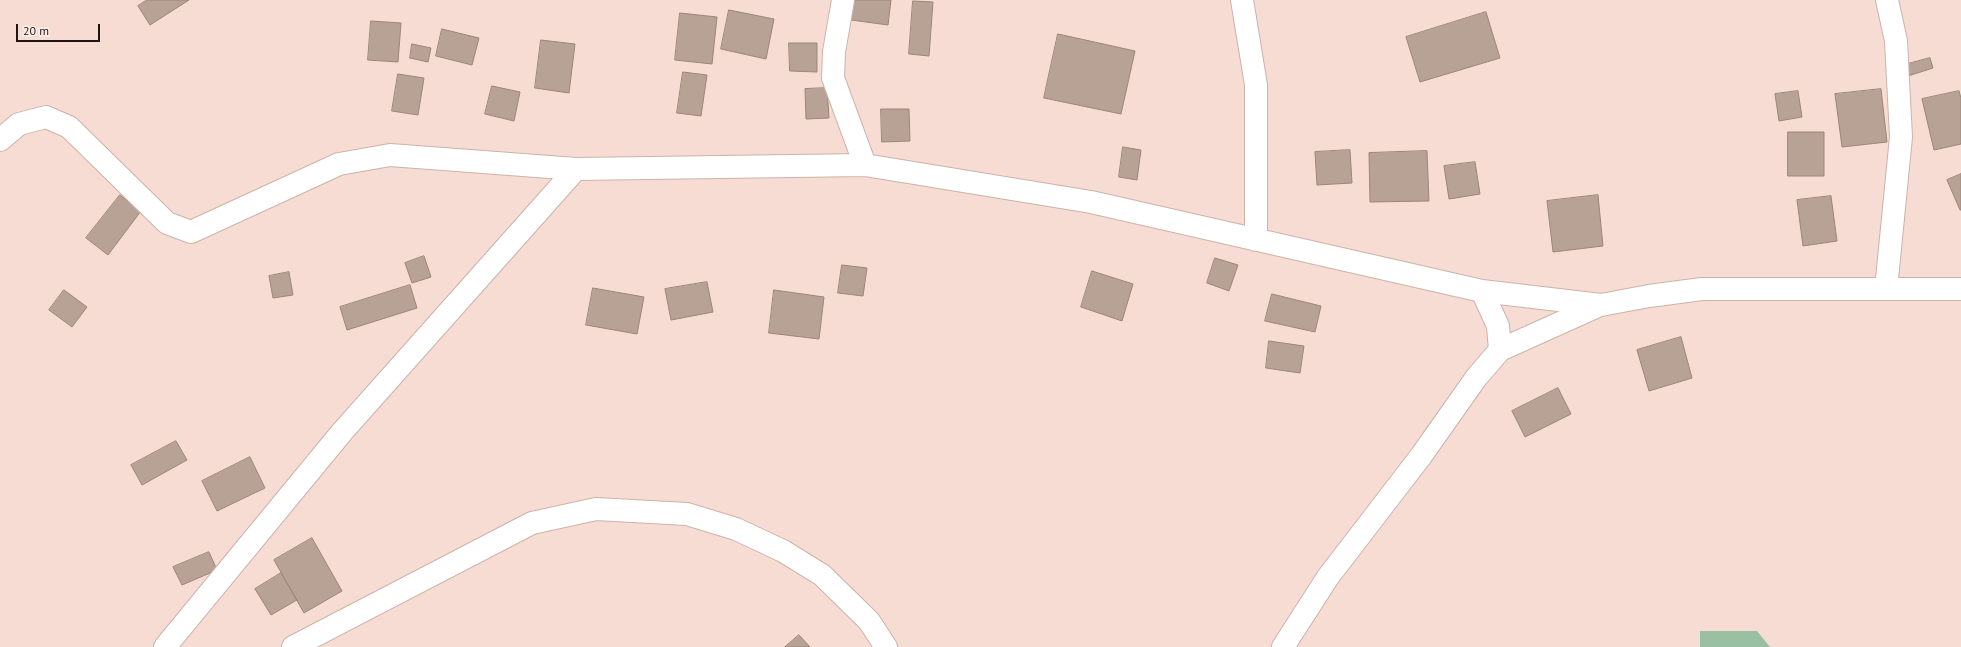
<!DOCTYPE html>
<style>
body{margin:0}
#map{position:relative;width:1961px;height:647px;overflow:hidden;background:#f7dcd3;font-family:"PT Sans",sans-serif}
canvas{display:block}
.scale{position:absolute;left:16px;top:24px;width:84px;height:18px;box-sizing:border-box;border:2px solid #1f1613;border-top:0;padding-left:5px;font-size:12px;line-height:14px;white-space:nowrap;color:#1f1613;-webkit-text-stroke:3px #fcece7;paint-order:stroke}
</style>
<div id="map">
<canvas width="1961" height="647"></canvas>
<div class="scale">20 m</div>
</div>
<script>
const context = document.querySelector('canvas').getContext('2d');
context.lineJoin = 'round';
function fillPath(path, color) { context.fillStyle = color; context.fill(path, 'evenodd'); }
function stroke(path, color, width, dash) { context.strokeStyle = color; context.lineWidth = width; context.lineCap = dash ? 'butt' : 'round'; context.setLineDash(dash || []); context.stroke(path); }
const green = new Path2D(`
 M1700 631H1757L1770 647H1700Z`);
const building = new Path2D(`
 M147 0H189L150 25 138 6Z
 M854 0H891L888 25 851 20Z
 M913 1 933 2 929 56 909 54Z
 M729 10 774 19 766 59 721 49Z
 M1486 12 1500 58 1420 82 1406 37Z
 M680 13 717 17 712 64 675 60Z
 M371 21 401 23 398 62 368 60Z
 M442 29 479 38 472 65 436 56Z
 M1058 34 1135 51 1121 114 1044 98Z
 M541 40 575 44 569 93 535 88Z
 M789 43H817V72L790 71Z
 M412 44 431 48 428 62 410 58Z
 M1930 58 1933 68 1908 76 1904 65Z
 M683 72 707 75 701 116 677 113Z
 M398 74 424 78 418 115 392 111Z
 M492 86 520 92 514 121 485 114Z
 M827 88 829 118 806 119 805 89Z
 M1881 89 1887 142 1842 147 1835 94Z
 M1798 91 1802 117 1779 121 1775 94Z
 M1959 91 1961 98V144L1934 150 1922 99Z
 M881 109H909L910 141 882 142Z
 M1788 132H1824V176H1788Z
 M1123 147 1141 150 1137 180 1119 177Z
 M1350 150 1352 183 1317 185 1315 152Z
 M1427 151 1429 201 1370 202 1369 153Z
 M1475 162 1480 194 1449 199 1444 166Z
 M1961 174V210H1960L1947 180Z
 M120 195 141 211 108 255 86 238Z
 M1598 195 1603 246 1553 252 1547 201Z
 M1831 196 1837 241 1803 246 1797 200Z
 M424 256 431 277 412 283 405 263Z
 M1215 258 1238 265 1229 291 1207 283Z
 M842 265 867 268 863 296 838 293Z
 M1092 271 1133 284 1122 321 1081 307Z
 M289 272 293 295 273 298 269 276Z
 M707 282 713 312 671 320 665 289Z
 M410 285 417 308 347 330 340 307Z
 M593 288 644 297 637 334 586 325Z
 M64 290 87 307 72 327 49 310Z
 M774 290 824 297 819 339 769 333Z
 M1272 294 1321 306 1315 332 1265 321Z
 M1681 337 1692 378 1649 391 1637 350Z
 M1269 341 1304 346 1300 373 1266 368Z
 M1558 388 1571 414 1525 437 1512 411Z
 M176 441 187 460 142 485 131 465Z
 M250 457 265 488 217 511 202 481Z
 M312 538 342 591 304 613 274 560Z
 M209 552 217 570 182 585 173 567Z
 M281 573 297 600 271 615 255 589Z
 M799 635 810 647H785Z`);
const minor = new Path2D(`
 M843 0 834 52 833 78 865 165
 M1242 0 1256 85V240
 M0 140 19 124 46 117 69 127 167 223 191 232 339 164 390 155 576 169
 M1886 289 1901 137 1896 41 1887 0
 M1482 291 1498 326 1500 350
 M165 647 342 432 576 169 865 165 1091 202 1482 291 1601 305 1649 296 1702 289H1961
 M293 647 532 523 596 509 687 514 736 529 783 551 822 575 869 621 886 647
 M1283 647 1328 577 1421 456 1476 378 1500 350 1600 305`);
fillPath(green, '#99c0a3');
fillPath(building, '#b8a195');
stroke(building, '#9b8679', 1);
stroke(minor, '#ccb3aa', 24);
stroke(minor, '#fff', 22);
</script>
